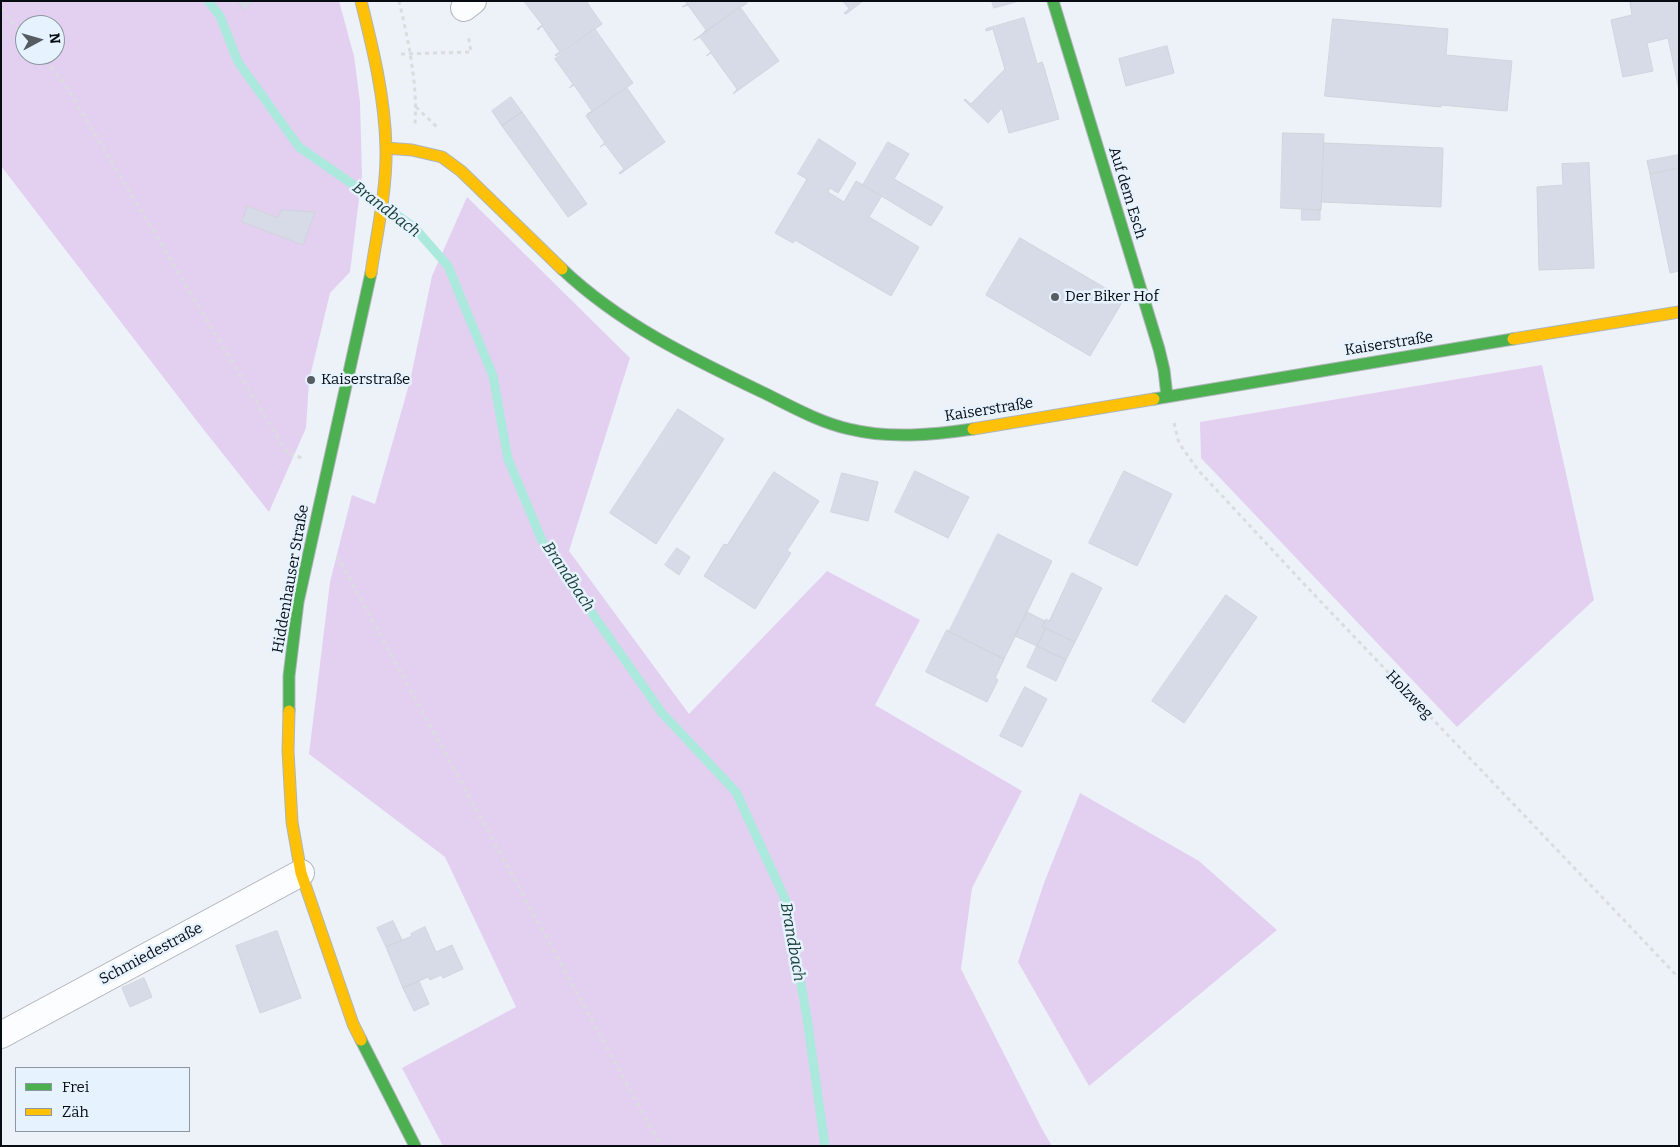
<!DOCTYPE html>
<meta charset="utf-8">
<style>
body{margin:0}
#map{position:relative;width:1680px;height:1147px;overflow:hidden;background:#ecf2f8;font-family:Bitter,serif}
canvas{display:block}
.frame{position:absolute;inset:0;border:2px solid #060c12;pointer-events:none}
.legend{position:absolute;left:15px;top:1067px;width:175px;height:65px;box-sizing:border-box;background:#e6f2fe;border:1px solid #8c96a0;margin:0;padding:6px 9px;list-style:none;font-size:15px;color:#060c12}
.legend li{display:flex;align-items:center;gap:10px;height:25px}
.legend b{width:25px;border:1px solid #8c96a0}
.north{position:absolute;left:15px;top:15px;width:50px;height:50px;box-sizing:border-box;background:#e6f2fe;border:1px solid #8c96a0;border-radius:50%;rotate:84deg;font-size:14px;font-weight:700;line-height:20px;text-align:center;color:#060c12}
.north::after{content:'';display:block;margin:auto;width:18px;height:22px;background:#565c62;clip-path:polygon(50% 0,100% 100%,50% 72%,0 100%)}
</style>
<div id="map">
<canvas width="1680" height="1147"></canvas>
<div class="frame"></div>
<ul class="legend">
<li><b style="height:6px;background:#4caf50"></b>Frei</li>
<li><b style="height:6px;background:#ffc107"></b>Zäh</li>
</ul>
<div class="north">N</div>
</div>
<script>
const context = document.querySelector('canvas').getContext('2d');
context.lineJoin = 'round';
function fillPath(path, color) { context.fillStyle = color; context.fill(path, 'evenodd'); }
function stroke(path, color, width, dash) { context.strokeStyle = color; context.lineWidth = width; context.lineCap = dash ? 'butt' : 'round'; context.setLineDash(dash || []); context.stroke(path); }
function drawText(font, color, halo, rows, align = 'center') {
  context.font = font + ' Bitter,serif'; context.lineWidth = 5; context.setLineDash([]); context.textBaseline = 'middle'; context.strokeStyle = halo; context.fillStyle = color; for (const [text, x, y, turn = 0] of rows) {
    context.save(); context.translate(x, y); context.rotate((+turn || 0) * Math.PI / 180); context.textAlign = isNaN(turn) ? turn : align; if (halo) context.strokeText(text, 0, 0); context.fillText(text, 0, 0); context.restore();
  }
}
const green = new Path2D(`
 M1 1H339L354 56 360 102 362 175 350 272 330 293 309 381 306 428 269 512 200 425 1 166ZM25 25H55V55H25Z
 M467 197 630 358 569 551 689 714 827 571 920 620 875 705 1022 791 972 888 961 969 1042 1129 1052 1146H443L402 1068 516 1007 445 857 309 754 330 582 352 495 375 504 410 381 432 276Z
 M1542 365 1594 600 1457 727 1201 458 1200 422Z
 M1080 793 1199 861 1277 930 1089 1086 1018 962 1044 883Z`);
const stream = new Path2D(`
 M208 1 220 16 238 62 299 147 414 227 448 266 493 376 508 459 543 543 662 713 736 792 786 901 807 1018 825 1146`);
const building = new Path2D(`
 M237 1H254L245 10Z
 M524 1H586L602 24 556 56 555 55 560 52 542 26 538 30 537 29 542 25Z
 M685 1H746L747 3 701 35 706 30 688 5 682 7 687 4Z
 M843 1H863L846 14 844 13 849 9Z
 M992 1H1019L994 8Z
 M1641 1H1679V90L1668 38 1647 43 1653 71 1623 77 1611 20 1632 15 1630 3Z
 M740 7 779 61 733 94 737 89 711 53 706 56 711 52 700 37 694 40Z
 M1024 18 1037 64 1042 62 1043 64 1059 119 1009 133 1002 108 988 123 964 100 965 99 971 104 1005 69 993 29 986 31V29Z
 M1333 19 1448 29 1446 55 1512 61 1507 111 1441 105V107L1325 96Z
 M595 29 633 83 588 115 587 114 592 111 574 85 569 88 573 84 555 59Z
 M1167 46 1174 73 1126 86 1119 59Z
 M627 88 665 142 620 174 619 173 624 169 605 144 600 147 605 143 586 116Z
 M511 97 522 112 502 126 492 111Z
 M522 112 587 204 568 217 502 126Z
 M1283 133 1324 134 1321 210 1281 208Z
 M819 139 856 163 838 193 830 188 828 192 844 202 856 181 863 185 881 197 869 217 919 247 891 296 795 240 793 243 775 233 807 179 798 174Z
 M888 142 909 154 894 179 943 207 931 226 863 185Z
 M1324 143 1443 148 1441 207 1322 202Z
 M1679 155V168L1650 174 1647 161Z
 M1589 163 1594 268 1539 270 1537 187 1563 185 1562 164Z
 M1679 168V271L1670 273 1650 175Z
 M248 206 278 218 281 210 315 212 303 245 242 222Z
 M1302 209 1320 210V220H1302Z
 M1020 238 1124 299 1090 356 986 295Z
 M678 409 724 439 656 544 610 513Z
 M915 471 969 497 948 538 895 512Z
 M1124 471 1172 494 1137 566 1089 543Z
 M774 472 819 501 787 551 791 553 755 609 704 576 724 544 727 545Z
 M842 473 878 482 868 521 831 512Z
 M998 534 1052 561 1004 659 949 632Z
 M677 548 690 557 679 575 665 565Z
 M1072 573 1102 588 1075 642 1042 627 1046 619 1049 621Z
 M1226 595 1257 617 1184 723 1152 701Z
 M1027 612 1045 621 1042 627 1046 628 1037 646 1015 636Z
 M1046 628 1075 642 1066 660 1037 646Z
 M947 630 1004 659 995 678 998 680 987 702 926 672Z
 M1037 646 1066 660 1056 681 1027 667Z
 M1025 687 1047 699 1022 747 1000 736Z
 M393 921 402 940 386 947 377 928Z
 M425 927 436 952 452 945 463 969 443 978 441 975 430 980 428 977 403 988 386 947 412 936 411 934Z
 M277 931 301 998 260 1013 236 946Z
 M144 978 152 997 130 1007 122 988Z
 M419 981 429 1004 414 1011 403 988Z`);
const path = new Path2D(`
 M399 1C408 39 418 85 415 124
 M1 9 25 37
 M401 54 471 52 468 34
 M40 55 66 86 287 453 302 458
 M416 107 437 127
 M1174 423 1179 443 1198 470 1305 585 1679 978
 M337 556 661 1146`);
const street = new Path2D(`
 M464 8 473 1
 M1 1035 301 873`);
const fast = new Path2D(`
 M1053 1 1159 349 1164 370 1167 396
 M562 269C620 324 691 358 762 392 789 405 818 422 849 429 890 439 932 435 973 429
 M1154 399 1513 339
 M289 711V676L298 602 371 273
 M361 1040 415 1146`);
const slow = new Path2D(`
 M361 1C373 49 385 98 386 148 387 189 377 232 371 273
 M386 148 412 150 442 157 461 171 562 269
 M1513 339 1679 312
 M973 429 1154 399
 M289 711 288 751 292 822 301 873 353 1024 361 1040`);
const markers = [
 [1055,297,5,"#565c62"],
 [311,380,5,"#565c62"]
];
const streetNames = [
 ["Auf dem Esch",1127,193,73],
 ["Kaiserstraße",1389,344,-9],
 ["Kaiserstraße",989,410,-9],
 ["Hiddenhauser Straße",291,579,-80],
 ["Holzweg",1409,695,46],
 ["Schmiedestraße",151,954,-28]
];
const poiNames = [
 ["Der Biker Hof",1065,297],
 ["Kaiserstraße",321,380]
];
const waterNames = [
 ["Brandbach",386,210,37],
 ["Brandbach",568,577,56],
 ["Brandbach",792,942,80]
];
fillPath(green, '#e3d0f1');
stroke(stream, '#aae9db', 9);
fillPath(building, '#d7dbe8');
stroke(building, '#d0d4db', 1);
stroke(street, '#afb5bb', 28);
stroke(fast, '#afb5bb', 13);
stroke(slow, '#afb5bb', 13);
stroke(path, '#dadcde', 3, [4, 4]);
stroke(street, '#fcfdfe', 26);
stroke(fast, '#4caf50', 11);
stroke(slow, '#ffc107', 11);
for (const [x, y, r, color] of markers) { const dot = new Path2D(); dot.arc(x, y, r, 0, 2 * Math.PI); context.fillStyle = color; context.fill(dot); stroke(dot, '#e6f2fe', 2); }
drawText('15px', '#060c12', '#e6f2fe', streetNames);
drawText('15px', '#060c12', '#e6f2fe', poiNames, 'left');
drawText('italic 16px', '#184037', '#e6f2fe', waterNames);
</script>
